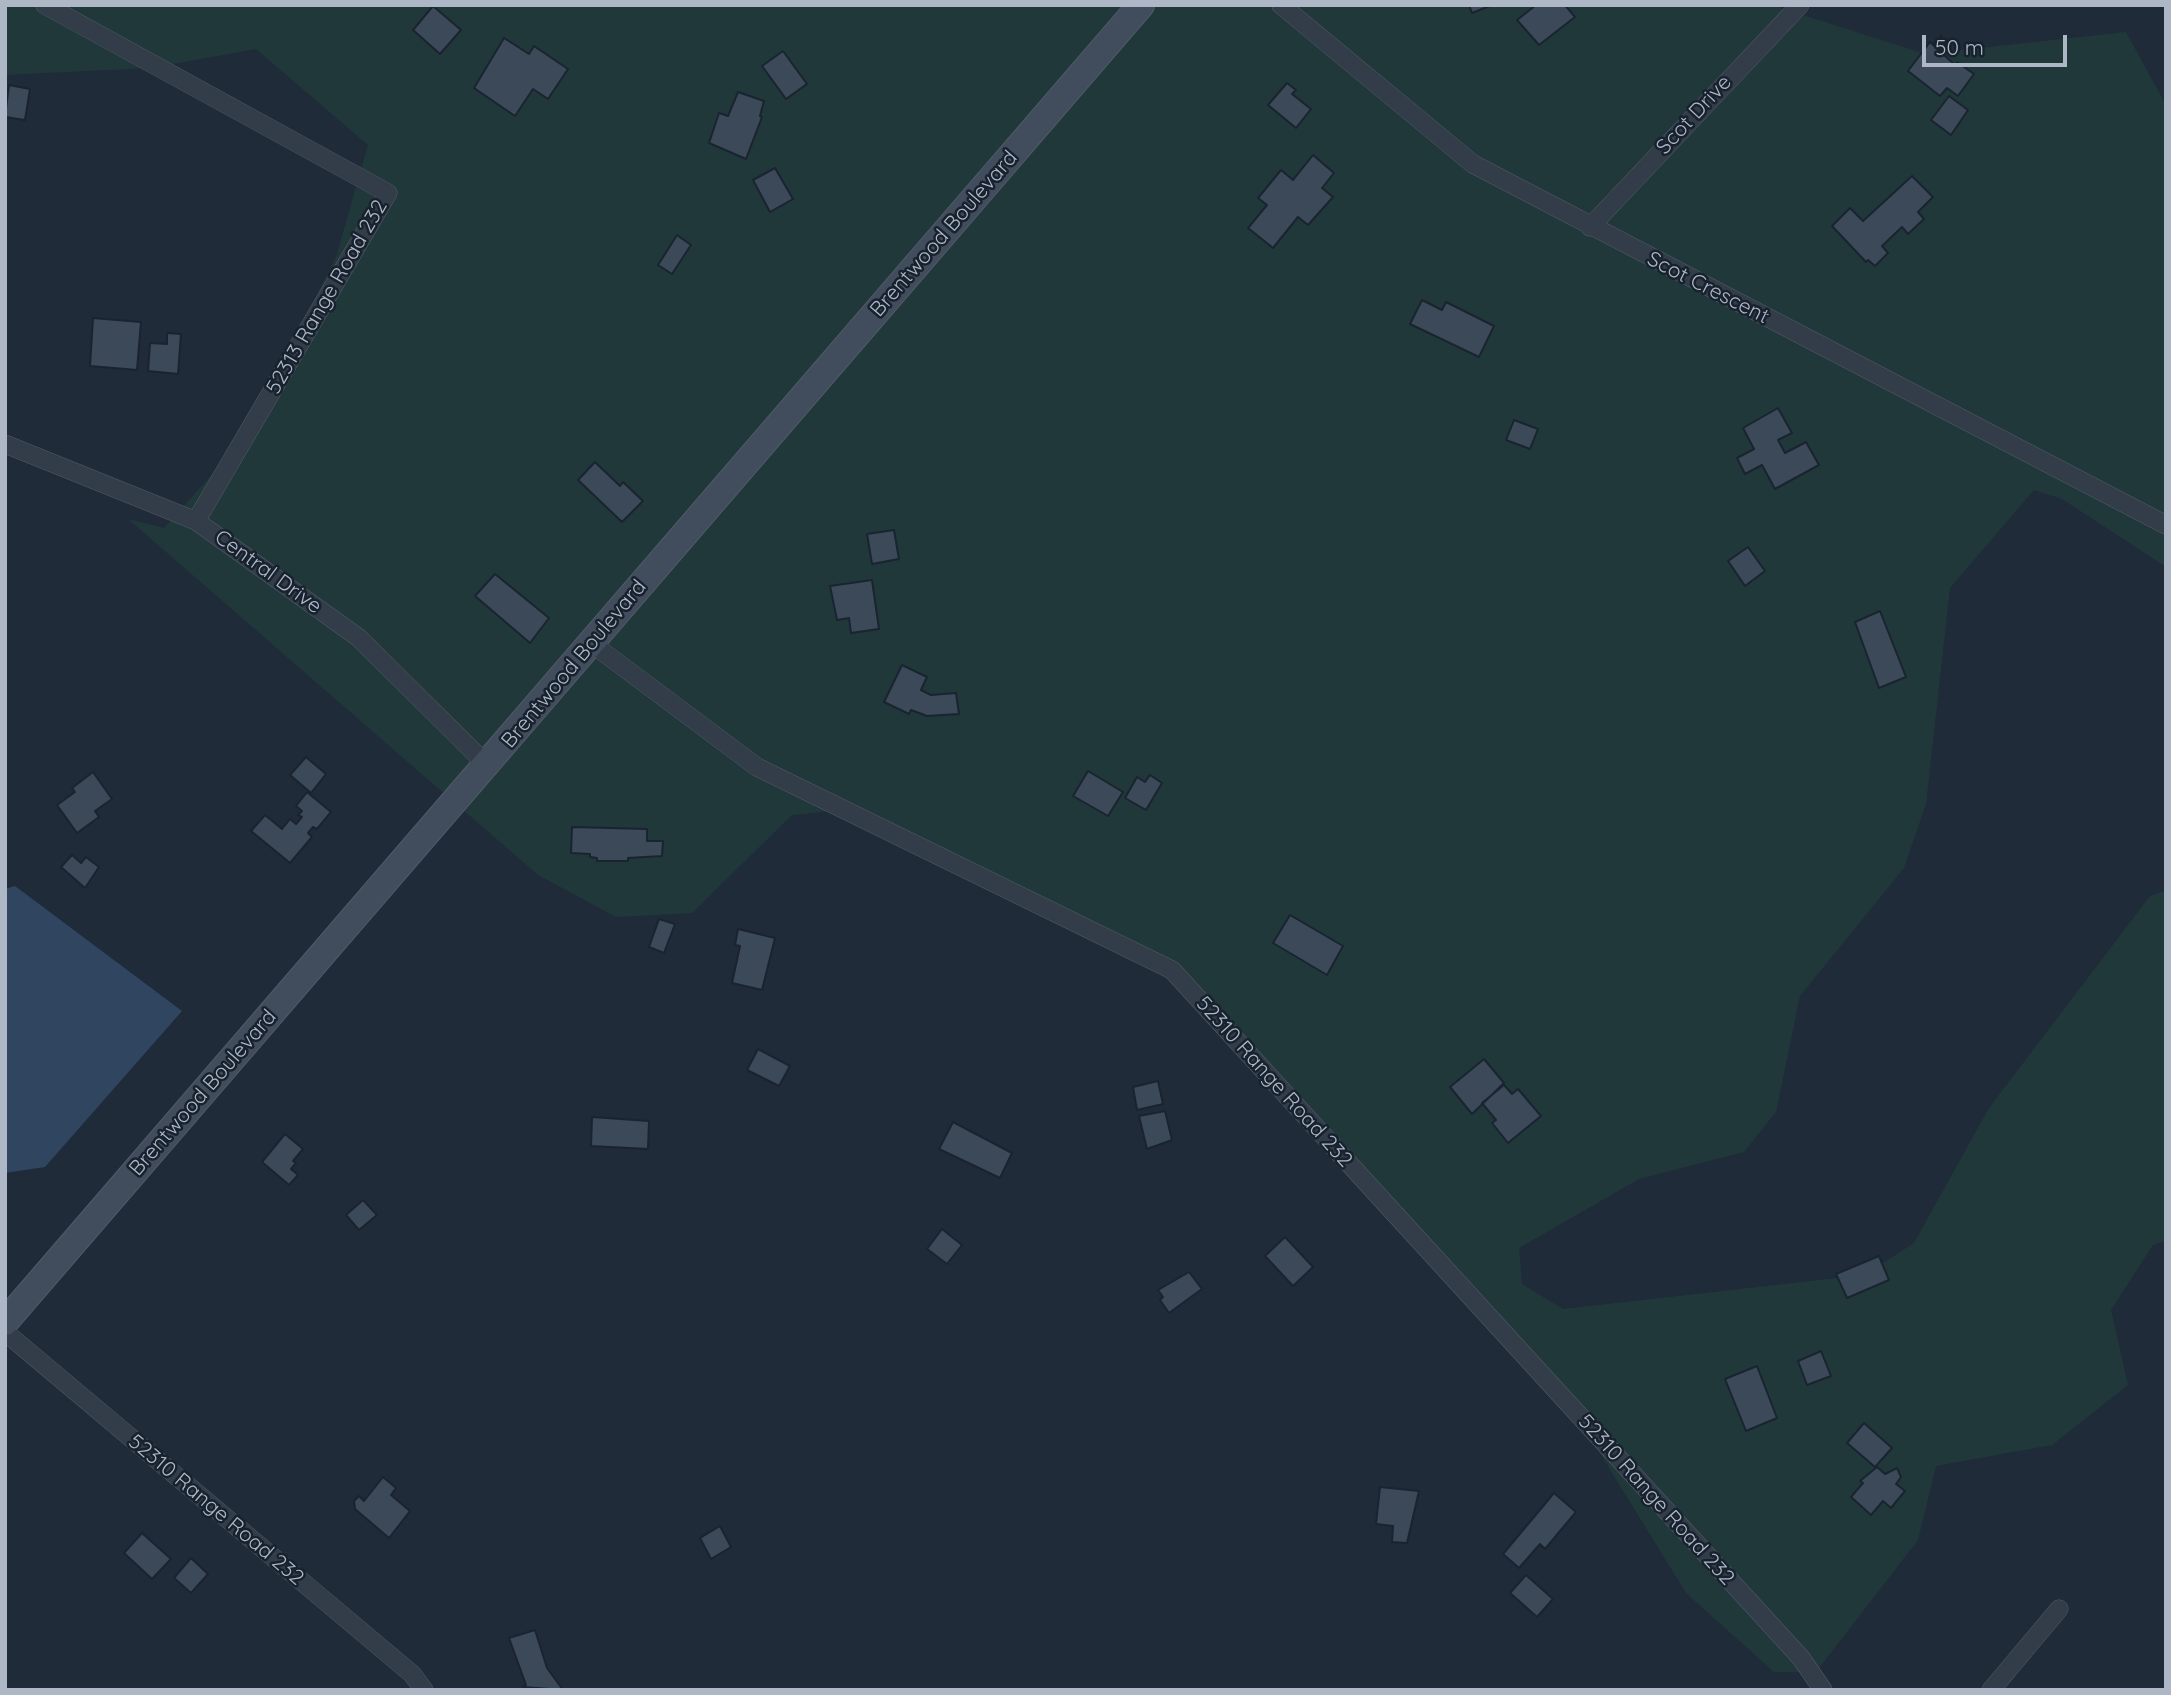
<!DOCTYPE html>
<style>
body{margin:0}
#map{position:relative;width:2171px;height:1695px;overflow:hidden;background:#1f2b39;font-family:Quicksand,sans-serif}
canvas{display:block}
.frame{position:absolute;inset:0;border:7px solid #adb7c6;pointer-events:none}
.scale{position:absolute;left:1922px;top:35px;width:145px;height:32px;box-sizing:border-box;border:4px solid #adb7c6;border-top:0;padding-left:9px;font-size:21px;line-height:24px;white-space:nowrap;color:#adb7c6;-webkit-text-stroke:5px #18222e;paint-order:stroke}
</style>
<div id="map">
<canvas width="2171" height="1695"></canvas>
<div class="frame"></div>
<div class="scale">50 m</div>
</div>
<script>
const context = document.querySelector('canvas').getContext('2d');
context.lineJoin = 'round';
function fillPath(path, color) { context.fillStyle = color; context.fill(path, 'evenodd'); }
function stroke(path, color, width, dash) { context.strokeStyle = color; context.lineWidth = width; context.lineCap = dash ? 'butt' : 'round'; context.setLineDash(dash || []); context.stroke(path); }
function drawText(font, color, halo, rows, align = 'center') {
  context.font = font + ' Quicksand,sans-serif'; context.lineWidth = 5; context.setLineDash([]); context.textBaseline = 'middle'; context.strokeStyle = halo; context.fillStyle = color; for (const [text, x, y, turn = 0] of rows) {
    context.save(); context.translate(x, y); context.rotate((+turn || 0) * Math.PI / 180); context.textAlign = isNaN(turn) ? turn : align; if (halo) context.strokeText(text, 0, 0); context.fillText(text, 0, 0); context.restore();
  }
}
const green = new Path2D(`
 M5 5H1772L1925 54 2126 32 2166 105V567L2062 499 2034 490 1950 588 1926 804 1904 868 1800 996 1776 1112 1744 1152 1639 1179 1519 1248 1522 1284 1563 1309 1864 1275 1914 1243 1989 1108 2150 896 2166 890V1241L2153 1245 2111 1310 2128 1385 2052 1445 1936 1466 1918 1540 1816 1672H1774L1686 1593 1561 1390 1141 945 850 809 792 815 692 913 616 917 538 875 128 519 164 528 244 439 336 257 368 145 256 49 150 68 5 75Z`);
const water = new Path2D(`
 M15 886 182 1011 45 1167 5 1173V889Z`);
const building = new Path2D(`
 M1469 5H1492L1472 13Z
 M1536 5H1565L1575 17 1539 45 1517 20Z
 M433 6 461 30 440 54 413 30Z
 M504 38 529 54 534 46 568 69 548 99 533 89 515 116 474 88Z
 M1930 42 1955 65 1957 62 1974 74 1958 96 1947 88 1940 96 1908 71Z
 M783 51 807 84 786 99 762 66Z
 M1287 83 1296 90 1292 94 1311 109 1296 128 1268 105Z
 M9 85 30 89 25 120 5 117Z
 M738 92 764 101 760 116 762 117 746 159 709 143 719 113 728 116Z
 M1949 96 1968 110 1951 135 1931 120Z
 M1313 155 1334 173 1322 188 1333 197 1308 225 1298 217 1273 248 1248 228 1267 205 1258 198 1281 170 1293 180Z
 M775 168 793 199 770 212 753 180Z
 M1912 176 1933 197 1918 212 1924 219 1908 234 1902 227 1882 246 1888 253 1875 266 1868 260 1866 262 1832 226 1850 208 1863 221Z
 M677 235 691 245 672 274 658 265Z
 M1422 300 1442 310 1446 302 1494 326 1479 357 1410 324Z
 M93 318 141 322 137 370 90 366Z
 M167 333 181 334 178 374 148 371 150 343 167 344Z
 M1778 408 1792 433 1778 440 1785 453 1806 442 1819 465 1775 489 1762 465 1745 474 1737 458 1754 449 1743 428Z
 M1514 420 1538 429 1530 449 1506 440Z
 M595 462 620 486 623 482 643 501 622 522 578 480Z
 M894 530 899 559 872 564 867 534Z
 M1748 547 1765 571 1745 586 1728 561Z
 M495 574 549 618 530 643 475 596Z
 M872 580 879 629 851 633 849 618 837 620 830 586Z
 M1880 611 1906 677 1879 688 1855 622Z
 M902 665 927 677 921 690 931 695 956 693 959 714 927 716 911 710 909 714 884 702Z
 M306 757 326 774 311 793 290 775Z
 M1088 771 1123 792 1108 816 1073 796Z
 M93 772 112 799 95 811 99 817 77 833 57 805 75 792 72 788Z
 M1150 775 1162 783 1146 810 1125 798 1137 777 1145 782Z
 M307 792 331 812 317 829 313 827 308 833 312 837 290 863 251 831 265 815 282 829 290 819 296 824 302 817 298 815 302 811 296 806Z
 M572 827 647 829V841H663L662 856 628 858V861H597V858L590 857V854L571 853Z
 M72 855 81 863 86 857 99 867 85 888 61 867Z
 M1290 915 1343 946 1327 975 1273 943Z
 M659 919 675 924 664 953 649 947Z
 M738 929 775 938 762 990 732 983 740 946 735 945Z
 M758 1049 790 1066 779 1086 747 1070Z
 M1484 1059 1504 1083 1472 1114 1450 1087Z
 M1158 1081 1163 1104 1137 1110 1133 1087Z
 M1504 1085 1512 1094 1518 1089 1541 1116 1508 1143 1492 1123 1496 1120 1482 1103Z
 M1165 1111 1172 1140 1147 1149 1139 1116Z
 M592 1117 649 1121 648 1149 591 1146Z
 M953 1122 1012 1153 1000 1178 939 1149Z
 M285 1134 303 1149 293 1161 296 1163 291 1169 298 1175 289 1185 262 1162Z
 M363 1200 377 1215 359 1230 346 1215Z
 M942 1229 962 1245 947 1264 927 1249Z
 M1285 1237 1313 1267 1293 1286 1265 1256Z
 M1879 1256 1889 1280 1847 1298 1836 1274Z
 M1189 1272 1202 1289 1169 1313 1160 1300 1163 1297 1158 1290Z
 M1821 1351 1831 1376 1807 1385 1798 1361Z
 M1757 1366 1777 1418 1746 1431 1725 1379Z
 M1864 1423 1892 1448 1875 1467 1847 1443Z
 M1877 1467 1885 1474 1897 1468 1901 1477 1896 1484 1905 1491 1891 1508 1883 1501 1871 1515 1851 1497 1863 1483 1860 1481Z
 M383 1477 396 1488 391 1495 410 1511 389 1538 355 1509 354 1501 359 1496 364 1501Z
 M1380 1487 1419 1491 1407 1543 1392 1542 1393 1526 1376 1524Z
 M1554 1493 1576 1512 1545 1549 1540 1544 1519 1568 1503 1554Z
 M720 1526 731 1547 711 1559 700 1538Z
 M142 1533 171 1559 152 1579 124 1553Z
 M191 1558 208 1574 191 1593 174 1578Z
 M1526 1575 1553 1599 1537 1617 1510 1593Z
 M535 1630 547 1668 563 1690 523 1687 526 1685 509 1638Z`);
const street = new Path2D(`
 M45 5 388 193 196 521
 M1281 5 1473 164 2166 525
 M1590 227 1800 5
 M5 444 196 521 359 638 488 766
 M591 643 757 767 1172 970 1801 1658 1823 1690
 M5 1332 412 1674 424 1690
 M1991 1690 2059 1609`);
const secondary = new Path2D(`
 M5 1322 1141 5`);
const streetNames = [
 ["Scot Drive",1694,115,-47],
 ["Brentwood Boulevard",944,234,-49],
 ["Scot Crescent",1708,288,27],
 ["52313 Range Road 232",327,297,-60],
 ["Central Drive",268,572,36],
 ["Brentwood Boulevard",574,664,-50],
 ["52310 Range Road 232",1274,1082,48],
 ["Brentwood Boulevard",203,1093,-49],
 ["52310 Range Road 232",1656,1500,48],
 ["52310 Range Road 232",216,1510,40]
];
fillPath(green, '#21383a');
fillPath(water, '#304560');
fillPath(building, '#3b4959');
stroke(building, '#1a2430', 2);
stroke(street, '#505a67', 19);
stroke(secondary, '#505a67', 28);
stroke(street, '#333d4a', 18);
stroke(secondary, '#414c5d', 26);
drawText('21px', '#adb7c6', '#18222e', streetNames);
</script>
